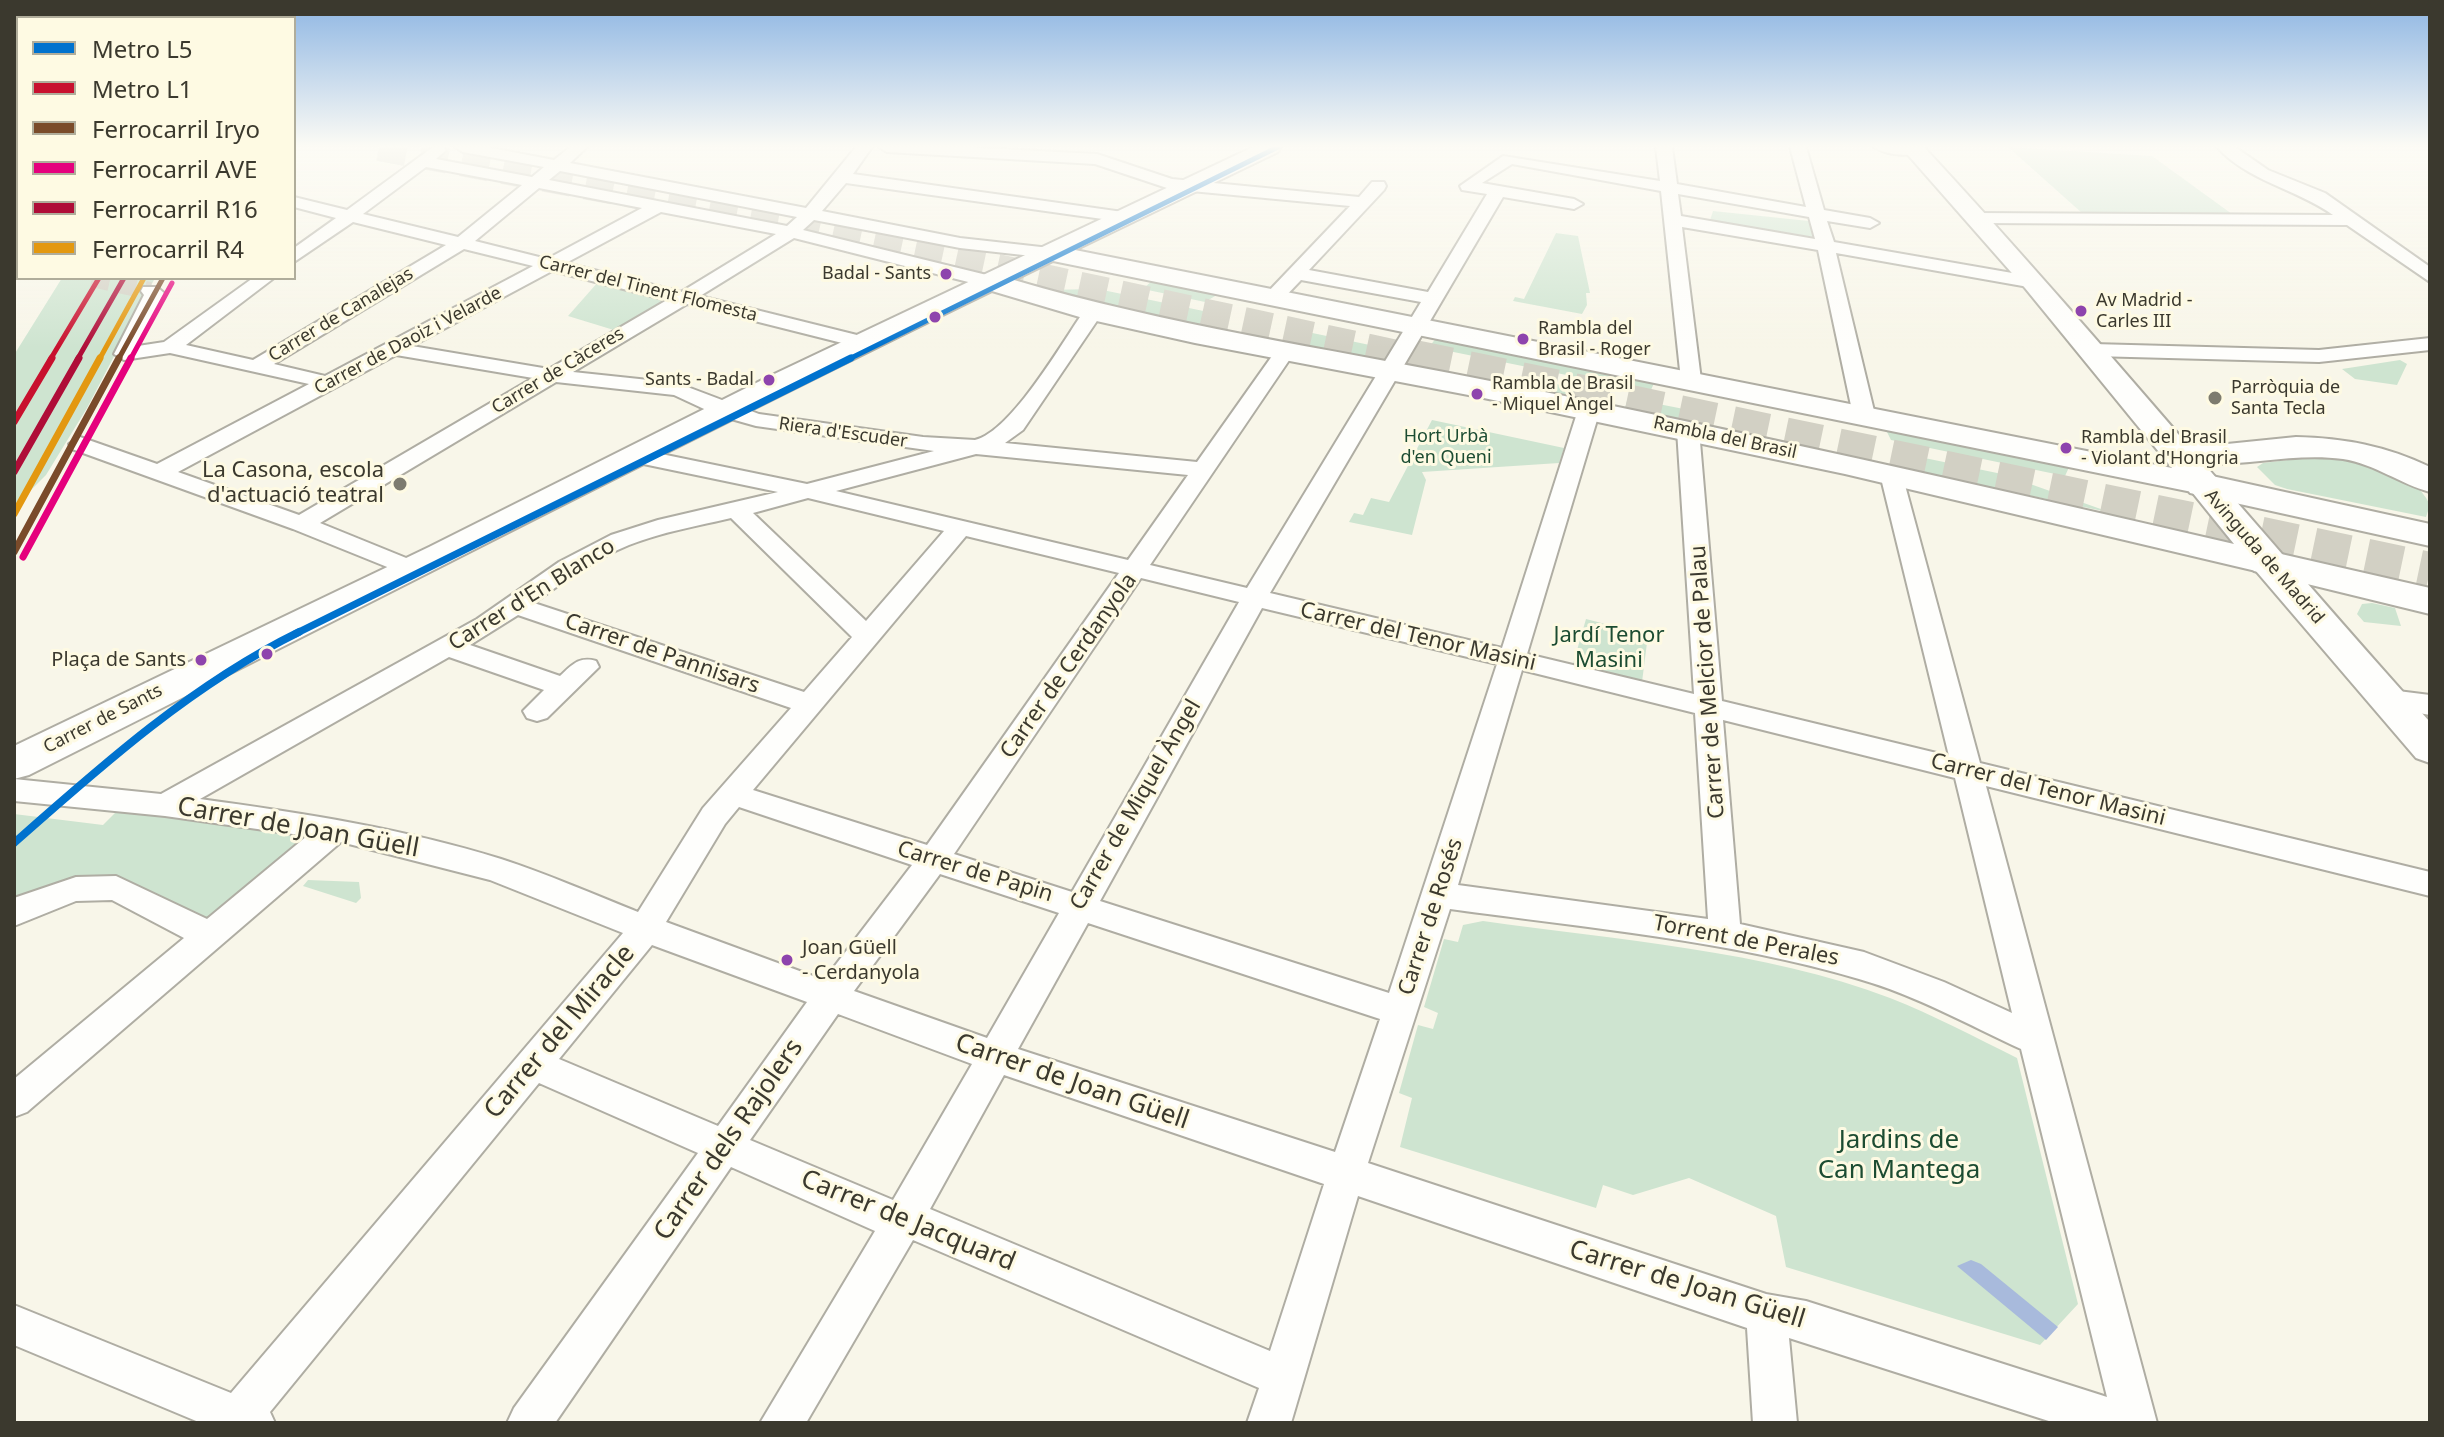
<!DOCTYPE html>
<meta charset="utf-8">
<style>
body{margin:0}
#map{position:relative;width:2444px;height:1437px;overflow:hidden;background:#f8f6e9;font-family:"Noto Sans",sans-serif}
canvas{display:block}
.frame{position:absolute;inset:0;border:16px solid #3b392e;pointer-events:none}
.legend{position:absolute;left:16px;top:16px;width:280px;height:264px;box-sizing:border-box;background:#fefae3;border:2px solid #b0ad9b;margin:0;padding:10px 14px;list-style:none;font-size:24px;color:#3b392e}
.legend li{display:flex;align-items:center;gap:16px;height:40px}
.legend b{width:40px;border:2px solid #b0ad9b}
</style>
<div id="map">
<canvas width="2444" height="1437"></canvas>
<div class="frame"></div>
<ul class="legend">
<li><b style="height:10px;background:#0072ce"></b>Metro L5</li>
<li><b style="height:10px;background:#c8102e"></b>Metro L1</li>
<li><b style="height:10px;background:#7a4b2a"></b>Ferrocarril Iryo</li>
<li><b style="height:10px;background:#e5007d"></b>Ferrocarril AVE</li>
<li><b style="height:10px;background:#af0d38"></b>Ferrocarril R16</li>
<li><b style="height:10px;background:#e39810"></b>Ferrocarril R4</li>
</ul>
</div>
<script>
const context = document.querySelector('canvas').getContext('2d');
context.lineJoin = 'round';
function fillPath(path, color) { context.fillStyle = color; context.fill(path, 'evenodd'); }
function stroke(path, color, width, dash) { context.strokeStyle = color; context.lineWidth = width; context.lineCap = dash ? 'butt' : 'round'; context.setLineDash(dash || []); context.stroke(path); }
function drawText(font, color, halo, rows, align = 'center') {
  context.font = font + ' "Noto Sans",sans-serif'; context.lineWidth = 6; context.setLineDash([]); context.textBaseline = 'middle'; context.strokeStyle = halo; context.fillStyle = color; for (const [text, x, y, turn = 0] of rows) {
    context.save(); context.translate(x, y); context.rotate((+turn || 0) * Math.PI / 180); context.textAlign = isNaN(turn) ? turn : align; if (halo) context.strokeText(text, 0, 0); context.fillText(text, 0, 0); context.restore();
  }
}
const green = new Path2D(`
 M2008 147 2152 156 2232 214 2082 213Z
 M1713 211 1809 221 1813 237 1710 220Z
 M1556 233 1578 236 1590 293H1586L1587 305 1582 314 1513 301 1515 297 1524 299Z
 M62 278H155L87 408 46 475 14 507V355Z
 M1155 278 1222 292 1205 302 1143 289Z
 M598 282 668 300 617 331 568 316Z
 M1098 289 1213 313 1209 327 1040 290Z
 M1298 330 1389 349 1382 361 1284 341Z
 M1437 337 1655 381 1650 392 1429 347Z
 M2400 360 2407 364 2397 385 2355 379 2342 369Z
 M1540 381 1605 393 1603 409 1534 395Z
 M1628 398 1694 411 1699 426 1624 411Z
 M1432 420 1564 448 1559 463 1422 472 1426 480 1412 535 1349 522 1354 513 1363 515 1371 498 1389 502Z
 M1884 426 2071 463 2065 476 1891 440Z
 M1910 455 2002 474 2112 513 1901 468Z
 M2321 456C2358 456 2413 468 2430 505L2426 517 2287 489 2275 485 2257 467 2263 463Z
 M2372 603 2395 608 2401 626 2364 622 2357 614 2362 604Z
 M1586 619 1648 635 1642 682 1573 664Z
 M120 808 317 840 211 927 122 883 14 907V814L103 825Z
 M308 880 359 882 361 898 356 903 303 886Z
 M1483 921C1615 940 1766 950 1890 998 1933 1015 1975 1037 2017 1058L2078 1304 2040 1345 1786 1267 1776 1216 1689 1178 1633 1195 1603 1185 1596 1208 1400 1147 1412 1098 1399 1093 1418 1025 1433 1029 1438 1013 1424 1007 1444 939 1458 942 1463 925Z`);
const water = new Path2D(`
 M1971 1260 1981 1264 2058 1327 2046 1340 1957 1266Z`);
const streetTunnel = new Path2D(`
 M92 278 150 291`);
const primaryTunnelFar1 = new Path2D(`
 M379 147 793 224 1425 360`);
const primaryTunnel = new Path2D(`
 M1415 358 2430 570`);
const street = new Path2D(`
 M433 147H444L446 150 436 159 532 177 544 167 463 152 455 147H486L554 160 570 147H587L570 163 806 208 856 147H872L853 174 1130 213 1133 217 1130 221 1124 222 846 183 822 211 960 238 1050 248 1059 253 1050 258 960 248 814 220 803 230 999 278 1001 282 992 288 794 238 700 296 869 338 872 342 869 346 862 348 687 304 573 372 677 383 759 414 923 437 975 440C1012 431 1063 341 1086 308L1093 306 1103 312 1023 430 1005 443 1197 462 1277 349H1291L1294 353 1150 565 1247 588 1421 302 1301 280 1280 302H1266L1263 298 1266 294 1350 206 1170 189 1095 164 887 152 879 147H963L1097 154 1172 179 1359 197 1372 182H1384L1386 186 1384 190 1309 270 1428 292 1487 194 1462 190 1460 186 1503 156 1660 181 1656 147H1672L1677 184 1806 207 1790 147H1806L1824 210 1870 218 1879 223 1870 228 1827 221 1834 242 2041 278 2043 282 2041 286 2034 288 1836 253 1875 415 1864 421 1853 415 1818 250 1682 227 1701 380 1691 386 1681 380 1661 191 1512 164 1482 183 1574 199 1583 204 1574 209 1503 197 1270 593 1502 648 1578 410 1589 404 1600 410 1527 654 1694 694 1677 430 1688 423 1699 430 1722 701 1949 756 1880 474 1883 469H1899L1902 474 1980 763 2430 872V896L1986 786 2157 1423H2055L1789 1338 1797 1423H1753L1747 1328 1358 1196 1291 1423H1247L1259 1388 913 1240 806 1423H760L875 1231 731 1167 555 1423H507L514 1408 698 1153 539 1083 270 1412 275 1423H201L14 1345V1305L231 1393 623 933 490 880 341 842 27 1112 14 1117V1079L184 938 112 900 76 901 14 926V898L76 877 116 876 207 919 307 836 165 816 14 801V779L161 794 477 619 559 562 611 535 658 520 778 492 629 461 626 456 629 451 637 449 807 484 934 451 756 426 717 415 674 395 556 382 320 523 421 564 424 569 421 574 412 577 293 529 72 449 69 444 80 437 157 464 309 384 170 353 124 360 114 354 144 295 141 291 143 287H157L164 293 138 346 164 342 253 278H274L186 345 253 360 446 245 353 222 294 262V248L336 218 294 207V197L347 210ZM426 167 522 185 458 237 363 214ZM560 171 797 217 787 226 549 180ZM539 188 642 208 547 259 475 241ZM1678 194 1809 217 1815 239 1681 216ZM661 212 776 234 681 292 566 263ZM464 249 533 266 325 376 274 364ZM552 271 667 300 549 369 412 346ZM396 355 533 378 299 515 178 472ZM976 454 1188 475 1128 560 836 491ZM808 498 944 531 866 621 753 513ZM731 518 852 637 804 692 534 603C564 581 595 559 629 545 662 532 697 526 731 518ZM966 536 1119 573 927 845 753 790ZM1141 578 1239 602 1072 892 954 854ZM1262 608 1497 664 1389 993 1100 901ZM518 615 791 708 703 808 638 912C593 894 547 874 501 859 402 828 302 813 200 799L449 657 544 690 523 711 527 718 537 721 547 718 599 667 596 661C579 656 572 665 560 676L470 645ZM1522 670 1695 713 1708 919 1458 885ZM1723 720 1955 778 2012 1013 1944 982 1864 952 1740 924ZM739 807 912 865 824 980 666 922 725 824ZM940 874 1059 913 987 1038 854 991ZM1450 909C1587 928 1727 940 1859 979 1915 995 1969 1025 2021 1049L2107 1397 1806 1301 1766 1294 1368 1163ZM1088 923 1380 1019 1335 1152 1018 1049ZM652 945 807 1002 718 1126 559 1059ZM838 1014 972 1064 893 1200 750 1140ZM1004 1075 1324 1184 1270 1351 930 1209Z
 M1874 147H1920L1923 150C1912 158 1885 155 1874 147Z
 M2217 147H2235L2268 170 2325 193 2430 267V282L2347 225 1977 223 1968 218 1977 213 2333 215C2297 189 2247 181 2217 147Z
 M18 216V227L14 228V217Z
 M14 252 18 253V263L14 262Z
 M2430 338V350L2319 362 2093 356 2083 350 2093 344 2319 350Z
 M2390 690 2430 695V715L2380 706 2376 699 2380 692Z`);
const secondary = new Path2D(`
 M1253 147H1281L1278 152 1075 250 2172 468 2025 288 1901 147H1924C2097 334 2259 532 2430 722V763L2416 758 2256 571 1845 474 1479 397 1195 343 1083 318 992 291C669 448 350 614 29 775L14 779V746L429 547 768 377ZM1053 261 2192 492 2234 544C1983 486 1733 429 1480 379 1324 348 1167 325 1014 280Z`);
const primary = new Path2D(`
 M2296 437C2344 438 2386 446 2430 467V492C2400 484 2375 464 2343 459 2283 451 2224 474 2165 459L2159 452 2165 445 2177 441 2227 444Z
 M2203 474 2430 524V546L2190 493 2185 485 2190 477Z
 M2268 551 2430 588V614L2254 571 2249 563 2254 555Z`);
const rail1Far1 = new Path2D(`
 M118 360 163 278`);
const rail1 = new Path2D(`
 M14 552 119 358`);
const rail2Far1 = new Path2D(`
 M130 360 172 283`);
const rail2 = new Path2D(`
 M23 557 131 358`);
const rail3Far1 = new Path2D(`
 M77 360 124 278`);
const rail3 = new Path2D(`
 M14 472 79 358`);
const rail4Far1 = new Path2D(`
 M99 360 144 278`);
const rail4 = new Path2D(`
 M14 514 100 358`);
const metro1Far2 = new Path2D(`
 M847 360 1278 147`);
const metro1Far1 = new Path2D(`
 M295 634 851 358`);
const metro1 = new Path2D(`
 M14 843C102 765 193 684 299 632`);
const metro2Far1 = new Path2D(`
 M50 360 99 278`);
const metro2 = new Path2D(`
 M14 422 52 358`);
const markers = [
 [946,274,7,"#8e44ad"],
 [2081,311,7,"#8e44ad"],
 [935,317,7,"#8e44ad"],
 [1523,339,7,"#8e44ad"],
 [769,380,7,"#8e44ad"],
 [1477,394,7,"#8e44ad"],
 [2215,398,8,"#7d7b6f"],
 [2066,448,7,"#8e44ad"],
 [400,484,8,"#7d7b6f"],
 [267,654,7,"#8e44ad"],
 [201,660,7,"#8e44ad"],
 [787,960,7,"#8e44ad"]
];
const farBusnames = [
 ["Badal - Sants",931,274,"right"],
 ["Av Madrid -",2096,301],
 ["Carles III",2096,322],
 ["Rambla del",1538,329],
 ["Brasil - Roger",1538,350],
 ["Sants - Badal",754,380,"right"],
 ["Rambla de Brasil",1492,384],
 ["- Miquel Àngel",1492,405],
 ["Rambla del Brasil",2081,438],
 ["- Violant d'Hongria",2081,459]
];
const farStreetnames = [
 ["Carrer del Tinent Flomesta",648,289,14],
 ["Carrer de Canalejas",341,315,-31],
 ["Carrer de Daoiz i Velarde",408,341,-28],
 ["Carrer de Càceres",558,371,-31],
 ["Riera d'Escuder",843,433,8],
 ["Rambla del Brasil",1725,438,12],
 ["Avinguda de Madrid",2264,557,49],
 ["Carrer de Sants",103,719,-27]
];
const farPoinames = [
 ["Parròquia de",2231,388],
 ["Santa Tecla",2231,409]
];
const farParknames = [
 ["Hort Urbà",1446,437],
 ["d'en Queni",1446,458]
];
const busNames = [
 ["Plaça de Sants",186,660],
 ["Joan Güell",802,948,"left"],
 ["- Cerdanyola",802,973,"left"]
];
const poiNames = [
 ["La Casona, escola",384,471],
 ["d'actuació teatral",384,496]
];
const streetNames = [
 ["Carrer d'En Blanco",532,595,-32],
 ["Carrer del Tenor Masini",1418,637,13],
 ["Carrer de Pannisars",662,654,19],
 ["Carrer de Cerdanyola",1069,666,-55],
 ["Carrer de Melcior de Palau",1708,682,-94],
 ["Carrer del Tenor Masini",2048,790,14],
 ["Carrer de Miquel Àngel",1136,805,-60],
 ["Carrer de Papin",975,872,17],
 ["Carrer de Rosés",1431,917,-72],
 ["Torrent de Perales",1746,941,11]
];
const parkNames = [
 ["Jardí Tenor",1609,636],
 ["Masini",1609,661]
];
const nearStreetnames = [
 ["Carrer de Joan Güell",298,828,10],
 ["Carrer del Miracle",560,1032,-50],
 ["Carrer de Joan Güell",1072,1082,19],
 ["Carrer dels Rajolers",729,1140,-55],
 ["Carrer de Jacquard",908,1221,22],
 ["Carrer de Joan Güell",1687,1285,17]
];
const nearParknames = [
 ["Jardins de",1899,1141],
 ["Can Mantega",1899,1171]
];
fillPath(green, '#cee4d0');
fillPath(water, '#a8badc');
stroke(streetTunnel, '#d2d0c4', 18, [18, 9]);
stroke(primaryTunnelFar1, '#d2d0c4', 28, [28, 14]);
stroke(primaryTunnel, '#d2d0c4', 36, [36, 18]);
stroke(street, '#afada3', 4);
stroke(secondary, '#afada3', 4);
stroke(primary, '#afada3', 4);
fillPath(street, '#fefefc');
fillPath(secondary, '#fefefc');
fillPath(primary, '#fefefc');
stroke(rail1Far1, '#7a4b2a', 5);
stroke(rail1, '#7a4b2a', 7);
stroke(rail2Far1, '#e5007d', 5);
stroke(rail2, '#e5007d', 7);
stroke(rail3Far1, '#af0d38', 5);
stroke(rail3, '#af0d38', 7);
stroke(rail4Far1, '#e39810', 5);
stroke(rail4, '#e39810', 7);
stroke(metro1Far2, '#0072ce', 5);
stroke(metro1Far1, '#0072ce', 7);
stroke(metro1, '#0072ce', 8);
stroke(metro2Far1, '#c8102e', 5);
stroke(metro2, '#c8102e', 7);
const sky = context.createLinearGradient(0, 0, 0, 348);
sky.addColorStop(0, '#8eb6e3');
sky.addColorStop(0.42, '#fcfbf5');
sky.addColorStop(1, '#fcfbf500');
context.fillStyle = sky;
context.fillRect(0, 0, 2444, 348);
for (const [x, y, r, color] of markers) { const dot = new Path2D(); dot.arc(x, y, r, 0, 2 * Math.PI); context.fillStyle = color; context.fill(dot); stroke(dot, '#fefae3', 3); }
drawText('18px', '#3b392e', '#fefae3', farBusnames, 'left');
drawText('18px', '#3b392e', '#fefae3', farStreetnames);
drawText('18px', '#3b392e', '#fefae3', farPoinames, 'left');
drawText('18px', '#1c4c32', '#fefae3', farParknames);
drawText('20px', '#3b392e', '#fefae3', busNames, 'right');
drawText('22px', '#3b392e', '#fefae3', poiNames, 'right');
drawText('22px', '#3b392e', '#fefae3', streetNames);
drawText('22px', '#1c4c32', '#fefae3', parkNames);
drawText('26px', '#3b392e', '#fefae3', nearStreetnames);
drawText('26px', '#1c4c32', '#fefae3', nearParknames);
</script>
